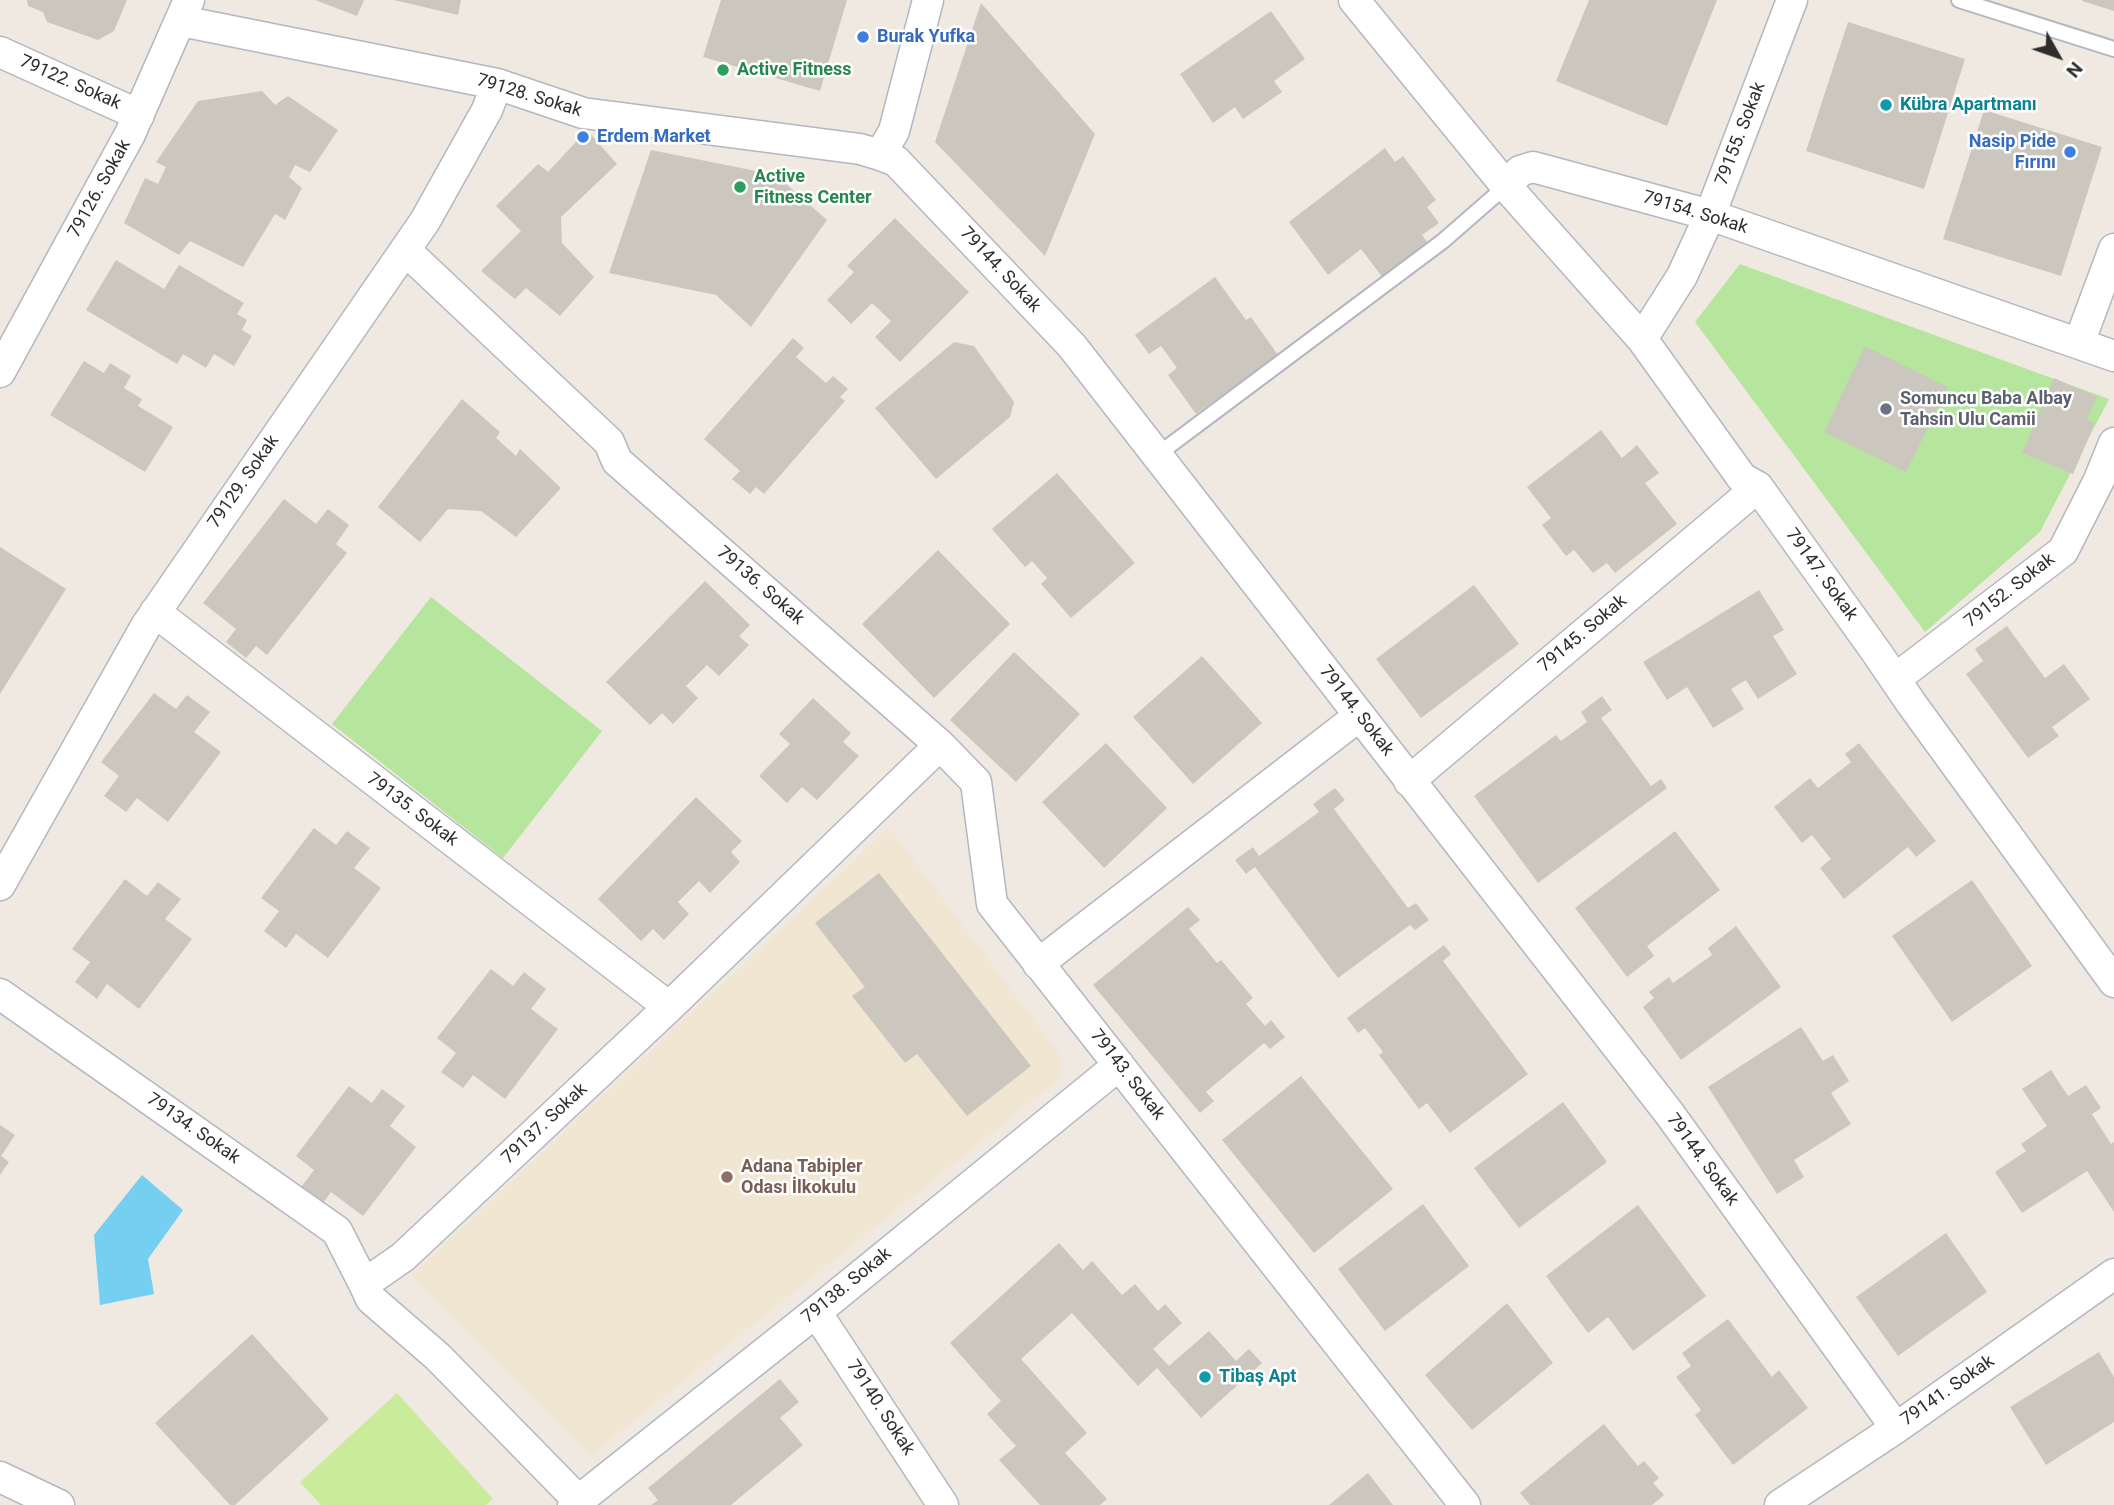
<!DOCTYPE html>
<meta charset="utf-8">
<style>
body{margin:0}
#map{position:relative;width:2114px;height:1505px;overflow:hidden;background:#efe9e1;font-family:Roboto,sans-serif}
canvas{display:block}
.north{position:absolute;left:2023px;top:21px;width:70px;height:70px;-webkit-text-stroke:5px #fff;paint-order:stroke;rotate:130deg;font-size:19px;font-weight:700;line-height:28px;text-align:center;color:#2e2e2e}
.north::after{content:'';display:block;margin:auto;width:24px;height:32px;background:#2e2e2e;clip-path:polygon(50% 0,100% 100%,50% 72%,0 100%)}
</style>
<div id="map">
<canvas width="2114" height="1505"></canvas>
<div class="north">N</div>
</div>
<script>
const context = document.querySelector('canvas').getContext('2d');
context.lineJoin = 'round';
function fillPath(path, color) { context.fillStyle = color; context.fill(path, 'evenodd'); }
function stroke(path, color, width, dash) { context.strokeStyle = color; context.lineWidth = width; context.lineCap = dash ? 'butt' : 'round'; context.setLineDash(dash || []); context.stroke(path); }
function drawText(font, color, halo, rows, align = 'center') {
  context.font = font + ' Roboto,sans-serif'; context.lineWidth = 5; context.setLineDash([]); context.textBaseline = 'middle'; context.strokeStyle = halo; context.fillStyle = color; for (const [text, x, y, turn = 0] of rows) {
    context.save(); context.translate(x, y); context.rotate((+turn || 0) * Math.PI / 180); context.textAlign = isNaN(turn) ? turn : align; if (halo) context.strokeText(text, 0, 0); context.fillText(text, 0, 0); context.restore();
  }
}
const education = new Path2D(`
 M889 828 1060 1055V1078L590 1456 412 1275Z`);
const green = new Path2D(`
 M1740 264 2109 399 2040 532 1925 632 1695 322Z
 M431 597 602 731 503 858 332 724Z`);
const pitch = new Path2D(`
 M397 1393 493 1499 486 1505H321L300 1482Z`);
const water = new Path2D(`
 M142 1175 183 1210 148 1259 154 1294 100 1305 94 1235Z`);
const building = new Path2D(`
 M27 0H127L114 31 98 40 47 22 43 12 28 6Z
 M315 0H364L357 16Z
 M394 0H461L458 15Z
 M721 0H847L820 91 703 57Z
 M1589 0H1717L1667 126 1556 81Z
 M2082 0H2114V11L2082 1Z
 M981 3 1095 134 1045 256 935 142Z
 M1271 11 1305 59 1274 81 1282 92 1243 119 1235 107 1213 123 1180 74Z
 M1848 22 1965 59 1924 189 1806 151Z
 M262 91 275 105 288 96 338 130 310 172 295 165 289 177 302 188 285 220 275 214 243 267 190 241 179 255 124 223 145 178 158 184 166 167 156 162 198 101Z
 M1984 110 2102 147 2061 276 1943 239Z
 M587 130 617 164 561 217 562 243 594 277 560 316 526 288 515 299 481 271 521 231 496 206 538 164 548 172Z
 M1385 148 1395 162 1403 156 1436 200 1427 207 1439 223 1422 235 1428 243 1383 278 1361 249 1328 275 1289 222Z
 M651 150 776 175 827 220 751 327 716 295 609 273Z
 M895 218 969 292 900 362 875 337 891 321 872 303 851 324 827 300 854 272 847 266Z
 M116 260 164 289 179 265 244 303 237 314 247 320 242 330 252 336 234 366 214 354 206 368 183 354 177 364 86 310Z
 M1215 277 1246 320 1251 317 1278 355 1196 414 1168 375 1177 368 1161 346 1149 354 1135 335Z
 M793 338 804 348 796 357 826 383 833 376 848 389 840 397 845 401 764 494 756 487 750 494 732 479 740 471 704 439Z
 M954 342 974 346 1014 402 1010 417 936 479 875 408Z
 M1865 346 1948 387 1906 472 1824 432Z
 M84 361 104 373 110 363 131 376 124 388 142 399 138 406 173 427 145 472 50 415Z
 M2054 378 2097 397 2087 419 2095 423 2073 474 2022 453Z
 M462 399 500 432 496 438 516 456 520 449 561 488 516 537 481 511 448 509 420 542 378 507Z
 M1601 430 1622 458 1637 445 1659 473 1645 483 1677 524 1615 573 1607 563 1593 573 1574 550 1566 556 1542 525 1551 518 1527 487Z
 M1057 473 1135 563 1071 618 1041 584 1047 578 1032 561 1025 567 992 529Z
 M284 499 316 524 328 509 349 525 336 544 347 553 267 655 256 646 246 658 226 642 236 629 203 603Z
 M0 547 66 589 0 694Z
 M938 550 1010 624 934 698 862 624Z
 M705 581 750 625 739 636 749 645 719 676 707 665 686 686 698 698 673 724 662 713 650 725 606 682Z
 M1474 585 1519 644 1421 718 1376 659Z
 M1759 590 1784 630 1773 636 1797 674 1758 699 1746 680 1731 689 1744 709 1713 728 1687 687 1667 700 1643 662Z
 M2007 626 2045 678 2064 664 2090 699 2052 727 2059 736 2028 758 1966 674 1983 661 1975 649Z
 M1014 652 1080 714 1016 782 950 720Z
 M1202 656 1262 723 1193 784 1133 717Z
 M154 693 176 709 187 695 210 712 194 732 221 752 168 822 137 798 126 812 104 796 119 776 101 762Z
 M1602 696 1612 710 1601 718 1651 786 1661 779 1667 788 1538 883 1474 796 1556 735 1561 741 1587 722 1581 712Z
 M813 698 851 733 843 742 859 756 817 800 802 787 787 803 759 776 790 744 779 734Z
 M1106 743 1167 808 1104 868 1042 802Z
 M1859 743 1936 841 1916 857 1908 847 1844 899 1820 868 1831 859 1812 835 1802 843 1774 807 1810 778 1818 788 1851 762 1845 754Z
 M1335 788 1345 800 1334 809 1408 908 1416 903 1429 920 1415 930 1410 925 1338 978 1255 867 1246 874 1235 860 1253 847 1259 856 1319 812 1313 804Z
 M696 797 742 841 731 852 740 862 710 893 699 881 678 902 689 914 664 940 653 929 641 941 598 899Z
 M314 828 336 845 347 831 370 848 354 868 381 888 328 958 296 934 286 948 264 931 279 911 261 898Z
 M1675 831 1720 890 1647 946 1654 956 1627 977 1575 908Z
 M879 873 1031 1066 967 1116 917 1054 905 1063 852 996 865 987 815 923Z
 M125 879 147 896 158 882 181 899 165 919 192 939 139 1009 107 984 97 999 75 982 90 962 72 949Z
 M1972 880 2032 966 1952 1022 1892 936Z
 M1188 907 1200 920 1189 929 1217 963 1221 960 1253 998 1246 1004 1265 1026 1271 1020 1285 1037 1270 1049 1264 1043 1206 1092 1214 1101 1200 1113 1093 985Z
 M1736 926 1781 987 1681 1060 1643 1007 1654 998 1649 992 1669 977 1673 983 1712 955 1708 948Z
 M1444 945 1451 954 1443 961 1528 1074 1450 1133 1427 1103 1419 1109 1379 1055 1383 1052 1365 1028 1358 1033 1347 1018Z
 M491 969 513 986 524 972 546 989 531 1009 558 1029 505 1099 473 1075 463 1088 441 1072 456 1053 437 1038Z
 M1801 1027 1823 1061 1833 1055 1849 1081 1831 1093 1851 1124 1794 1160 1804 1177 1777 1194 1708 1087Z
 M2051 1070 2068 1096 2086 1085 2101 1108 2092 1114 2111 1144 2114 1142V1212L2087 1171 2022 1213 1995 1172 2026 1151 2021 1144 2047 1126 2022 1089Z
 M1301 1076 1393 1189 1314 1253 1222 1140Z
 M349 1086 372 1103 382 1089 405 1106 390 1126 416 1147 363 1216 331 1192 321 1206 299 1190 314 1170 296 1156Z
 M1563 1102 1607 1162 1519 1228 1474 1168Z
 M0 1125 15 1135 1 1156 9 1162 0 1175Z
 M1423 1204 1469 1266 1385 1331 1338 1269Z
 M1638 1205 1706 1296 1633 1351 1608 1317 1588 1333 1546 1276Z
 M1946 1233 1987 1292 1898 1356 1856 1297Z
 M1059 1243 1083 1270 1092 1261 1122 1295 1135 1284 1158 1311 1165 1304 1182 1323 1153 1349 1169 1366 1209 1331 1236 1361 1249 1349 1262 1363 1201 1418 1157 1368 1138 1386 1072 1313 1021 1359 1087 1433 1065 1453 1107 1499 1100 1505H1040L999 1460 1016 1446 987 1414 1001 1401 950 1343Z
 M1507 1303 1553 1363 1472 1430 1425 1375Z
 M1728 1319 1772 1377 1779 1370 1808 1408 1733 1465 1695 1415 1701 1410 1676 1377 1691 1366 1682 1353Z
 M252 1334 329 1419 235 1505H230L155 1423Z
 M2099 1352 2114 1377V1422L2046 1465 2010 1407Z
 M780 1379 799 1402 780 1418 803 1445 731 1505H651L658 1500 648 1488Z
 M1604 1424 1638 1466 1644 1461 1659 1478 1653 1483 1664 1495 1652 1505H1530L1520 1493Z
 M1368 1473 1393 1505H1329Z`);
const lane = new Path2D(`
 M1959 0 2114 49
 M1157 455 1443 241 1506 186`);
const street = new Path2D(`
 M928 0 894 131 880 155 896 161 1072 346 1669 1113 1896 1428
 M1354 0 1506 186 1520 171 1533 167 1710 215 2114 356
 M181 21 497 84 583 113 860 149 880 155
 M0 52 139 115
 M1506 186 1642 339 1742 478 1758 487 1877 653 1911 703 2114 982
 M405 250 609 442 617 461 940 745 976 782 992 904 1465 1505
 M1642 339 1682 276 1710 215 1792 0
 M2079 343 2114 249
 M0 372 130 134 189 0
 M155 612 669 1007
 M1895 679 2063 551 2099 480 2114 443
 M1409 781 1758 487
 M0 885 146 626 425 221 487 110 497 84
 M1038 964 1359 716
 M0 994 337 1231 364 1284
 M816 1312 943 1505
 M0 1477 59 1505
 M578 1500 438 1357 371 1299 364 1284 403 1257 669 1007 940 745
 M573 1505 816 1312 1119 1065
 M1780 1505 1896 1428 2114 1274`);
const markers = [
 [863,37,7,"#3f7fe0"],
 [723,70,7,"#2e9e5b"],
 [1886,105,7,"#0f9aa8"],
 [583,137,7,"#3f7fe0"],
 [2070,152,7,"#3f7fe0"],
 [740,187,7,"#2e9e5b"],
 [1886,409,7,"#6b7280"],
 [727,1177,7,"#8d6e63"],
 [1205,1377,7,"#0f9aa8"]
];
const shopNames = [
 ["Burak Yufka",877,37],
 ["Erdem Market",597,137],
 ["Nasip Pide",2056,142,"right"],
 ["Fırını",2056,163,"right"]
];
const leisureNames = [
 ["Active Fitness",737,70],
 ["Active",754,177],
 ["Fitness Center",754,198]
];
const streetNames = [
 ["79122. Sokak",70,83,24],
 ["79128. Sokak",529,96,17],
 ["79155. Sokak",1741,134,-69],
 ["79126. Sokak",100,189,-61],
 ["79154. Sokak",1695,213,17],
 ["79144. Sokak",1000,270,47],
 ["79129. Sokak",244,482,-55],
 ["79147. Sokak",1821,575,54],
 ["79136. Sokak",760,586,41],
 ["79152. Sokak",2010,591,-38],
 ["79145. Sokak",1583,634,-40],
 ["79144. Sokak",1356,711,52],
 ["79135. Sokak",412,810,37],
 ["79143. Sokak",1127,1075,52],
 ["79137. Sokak",545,1124,-43],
 ["79134. Sokak",193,1129,35],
 ["79144. Sokak",1702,1160,54],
 ["79138. Sokak",847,1286,-39],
 ["79141. Sokak",1948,1391,-35],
 ["79140. Sokak",880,1408,57]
];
const cultureNames = [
 ["Kübra Apartmanı",1900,105],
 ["Tibaş Apt",1219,1377]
];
const worshipNames = [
 ["Somuncu Baba Albay",1900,399],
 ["Tahsin Ulu Camii",1900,420]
];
const educationNames = [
 ["Adana Tabipler",741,1167],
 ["Odası İlkokulu",741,1188]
];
fillPath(education, '#f0e6d1');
fillPath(green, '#b6e59e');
fillPath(pitch, '#c9ec9a');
fillPath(water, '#75cff0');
fillPath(building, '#cbc7bf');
stroke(lane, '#b4b7c1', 18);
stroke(street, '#b4b7c1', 33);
stroke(lane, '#fff', 14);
stroke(street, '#fff', 30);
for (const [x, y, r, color] of markers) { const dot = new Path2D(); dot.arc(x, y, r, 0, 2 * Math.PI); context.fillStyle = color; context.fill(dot); stroke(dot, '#fff', 2.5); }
drawText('bold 18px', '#366cbe', '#fff', shopNames, 'left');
drawText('bold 18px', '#27864d', '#fff', leisureNames, 'left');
drawText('18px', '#2e2e2e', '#fff', streetNames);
drawText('bold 18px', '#0d838f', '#fff', cultureNames, 'left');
drawText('bold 18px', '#5b616d', '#fff', worshipNames, 'left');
drawText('bold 18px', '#785e54', '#fff', educationNames, 'left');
</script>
